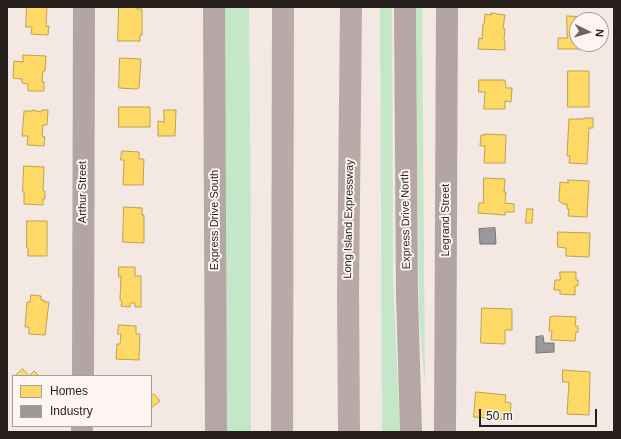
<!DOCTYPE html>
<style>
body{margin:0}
#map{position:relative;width:621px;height:439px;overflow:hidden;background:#f3e8e2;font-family:Arial,sans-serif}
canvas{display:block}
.frame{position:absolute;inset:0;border:8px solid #261f1c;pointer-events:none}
.legend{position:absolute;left:12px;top:375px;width:140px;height:52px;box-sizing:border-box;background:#fdf5f1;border:1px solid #a79f9c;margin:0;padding:5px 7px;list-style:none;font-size:12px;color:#261f1c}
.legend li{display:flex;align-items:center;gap:8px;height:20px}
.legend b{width:20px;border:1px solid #a79f9c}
.north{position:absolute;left:569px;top:12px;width:40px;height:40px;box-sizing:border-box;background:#fdf5f1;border:1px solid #a79f9c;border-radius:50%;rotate:95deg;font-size:11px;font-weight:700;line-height:16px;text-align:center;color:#261f1c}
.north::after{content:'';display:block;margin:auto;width:14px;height:18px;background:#6e6561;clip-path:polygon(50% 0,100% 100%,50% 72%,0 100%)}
.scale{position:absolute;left:479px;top:409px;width:118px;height:18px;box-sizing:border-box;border:2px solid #261f1c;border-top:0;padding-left:5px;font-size:12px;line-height:14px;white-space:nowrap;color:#261f1c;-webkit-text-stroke:3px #fdf5f1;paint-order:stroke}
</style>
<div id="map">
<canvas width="621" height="439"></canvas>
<div class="frame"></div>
<ul class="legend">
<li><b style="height:11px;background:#ffd966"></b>Homes</li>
<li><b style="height:11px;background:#999"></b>Industry</li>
</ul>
<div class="north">N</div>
<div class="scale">50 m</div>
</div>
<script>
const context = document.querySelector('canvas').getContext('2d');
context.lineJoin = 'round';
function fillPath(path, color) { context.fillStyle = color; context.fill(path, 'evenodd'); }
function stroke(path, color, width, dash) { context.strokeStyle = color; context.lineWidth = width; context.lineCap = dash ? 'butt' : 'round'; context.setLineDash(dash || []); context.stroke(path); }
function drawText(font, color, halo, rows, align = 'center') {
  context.font = font + ' Arial,sans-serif'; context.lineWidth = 4; context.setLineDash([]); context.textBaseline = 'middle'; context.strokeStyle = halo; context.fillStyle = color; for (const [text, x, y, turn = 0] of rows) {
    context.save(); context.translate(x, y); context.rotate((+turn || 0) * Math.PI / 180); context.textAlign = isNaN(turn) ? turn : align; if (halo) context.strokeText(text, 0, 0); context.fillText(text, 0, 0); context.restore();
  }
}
const green = new Path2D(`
 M222 7H249L251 236V432H223Z
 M380 7H392L393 279 400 432H382Z
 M416 7H422L425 384 419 317Z`);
const homes = new Path2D(`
 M27 7H47L46 26H49L48 35 31 34 32 27H26Z
 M119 7H137V9H142V35H140V41H118Z
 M491 13 505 15 503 28 505 29 504 41H505V50L478 49 479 38 482 39 483 24H484L485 14 491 15Z
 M567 16 589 17V20H577V44H589V49H558V38H567Z
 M23 55 46 56 45 71H43L42 82H44V91H28V84L22 83V79L13 78 14 61 23 62Z
 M120 58 141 59 139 88 136 89 119 88Z
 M568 71H589V107H568Z
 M479 80H505L506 88H512L511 102 505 101V109H484L485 92H479Z
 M119 107H150V127H119Z
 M33 110 41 112 42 110H48L47 125H43L42 136 45 137 44 146 27 145 28 136H22L24 111H33Z
 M164 110H176L175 136H158V121L164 122Z
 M584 118H593V128H589L587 164 569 163 570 156H567L569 119H584Z
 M485 134 506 135 505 163H484L485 146H480L481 135H485Z
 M122 151 139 152V159H144L143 185H123L124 160H121Z
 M24 166 44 167 43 191H45V199H43V205L24 204V192H23Z
 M484 178 505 179 504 192H506L505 203 514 204V212H505V215L478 213 479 203H483Z
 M568 180 589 181 587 217 568 216 569 209H567V204H563L559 201 560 182 568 183Z
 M124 207 142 208V215H144V243L123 242Z
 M527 209H533L532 223H526Z
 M27 221H47V256H28V248H27Z
 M558 232 590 233 589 257 566 256V248L558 247Z
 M119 267H135V276H141V307H135V303H130V307L121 306 122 301 120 300 121 276 119 277Z
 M560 272H576V280H578V286H575V295L560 294V290H554L555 280H560Z
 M31 295 41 296V300H44V302H49L45 335 29 334V327H25L27 302H30Z
 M482 308 512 309V330H505V344L481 343Z
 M557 316 576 317 575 326H578V332H576L575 341 551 340 552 331H549L550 317Z
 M119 325 136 326V334H140L139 360 116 359 117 344H120L121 334H118Z
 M23 369 29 376 34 371 39 376H15Z
 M563 370 590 372 589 415 567 414 569 382H563Z
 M476 392 506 395 505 402 511 403 510 420 474 417Z
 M154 394 160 401 151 408V396Z`);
const industry = new Path2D(`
 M495 228 496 244H480L479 229Z
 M543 336 544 343H554V352L536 353V337Z`);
const minor = new Path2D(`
 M83 376 84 7
 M82 432V426
 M445 432 447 7`);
const major = new Path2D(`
 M214 7 216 432
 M405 7 407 295 411 432`);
const highway = new Path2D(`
 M282 432 283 7
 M349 432 348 293 351 7`);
const streetNames = [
 ["Arthur Street",83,192,-90],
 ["Long Island Expressway",349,219,-89],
 ["Express Drive South",215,220,-90],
 ["Express Drive North",406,220,-91],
 ["Legrand Street",446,220,-90]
];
fillPath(green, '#c4e7c7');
fillPath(homes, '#ffd966');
stroke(homes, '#bea150', 1);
fillPath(industry, '#999');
stroke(industry, '#767474', 1);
stroke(minor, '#b3a4a6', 22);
stroke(major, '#b6a6a6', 22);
stroke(highway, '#baa9a9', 22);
drawText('11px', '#261f1c', '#fdf5f1', streetNames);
</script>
